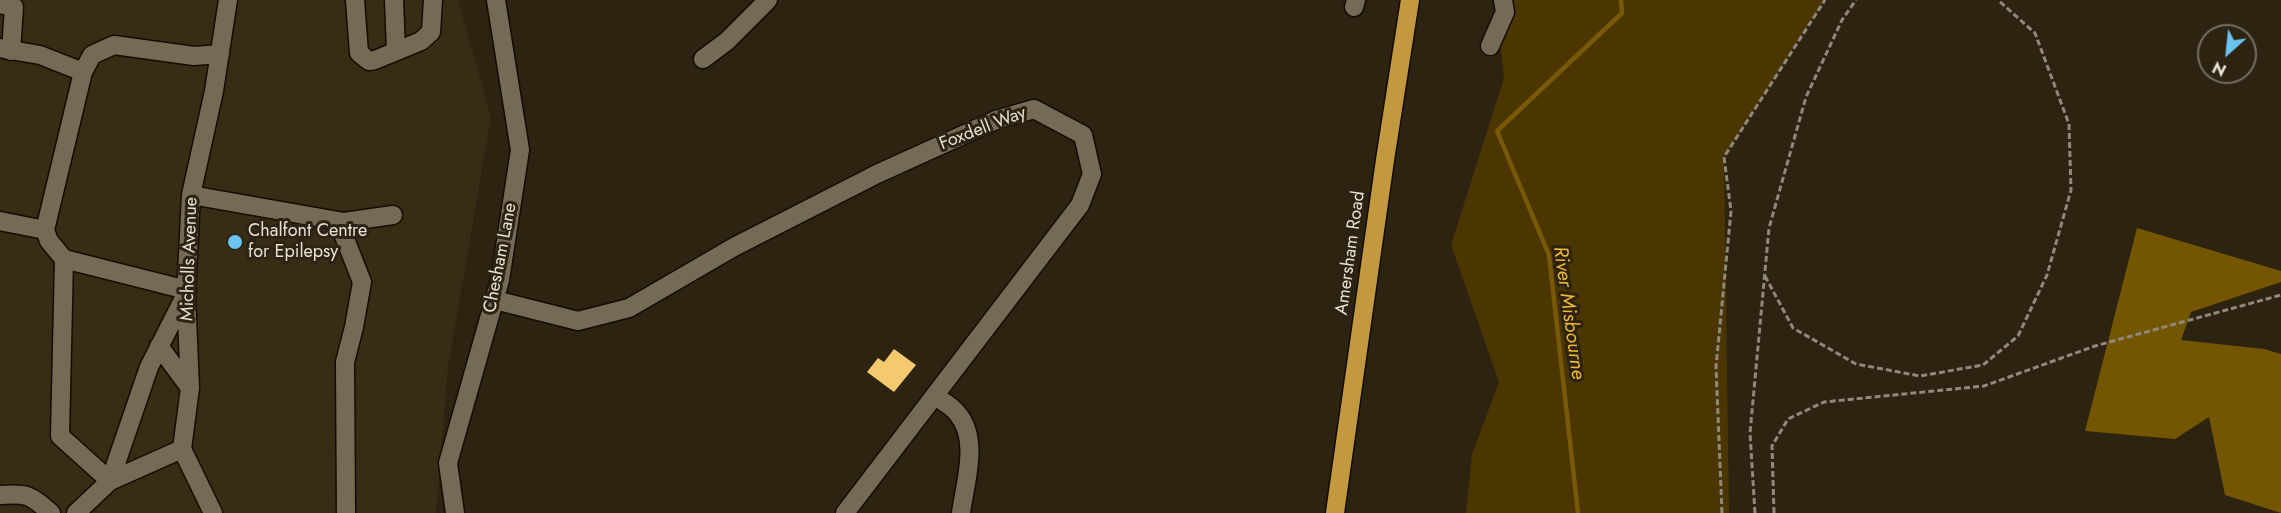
<!DOCTYPE html>
<style>
body{margin:0}
#map{position:relative;width:2281px;height:513px;overflow:hidden;background:#2c2311;font-family:Jost,sans-serif}
canvas{display:block}
.north{position:absolute;left:2197px;top:24px;width:60px;height:60px;box-sizing:border-box;background:#2c2311;border:2px solid #766f5f;border-radius:50%;rotate:207deg;font-size:16px;font-weight:700;line-height:24px;text-align:center;color:#e6e0d5}
.north::after{content:'';display:block;margin:auto;width:21px;height:27px;background:#6bc3f2;clip-path:polygon(50% 0,100% 100%,50% 72%,0 100%)}
</style>
<div id="map">
<canvas width="2281" height="513"></canvas>
<div class="north">N</div>
</div>
<script>
const context = document.querySelector('canvas').getContext('2d');
context.lineJoin = 'round';
function fillPath(path, color) { context.fillStyle = color; context.fill(path, 'evenodd'); }
function stroke(path, color, width, dash) { context.strokeStyle = color; context.lineWidth = width; context.lineCap = dash ? 'butt' : 'round'; context.setLineDash(dash || []); context.stroke(path); }
function drawText(font, color, halo, rows, align = 'center') {
  context.font = font + ' Jost,sans-serif'; context.lineWidth = 6; context.setLineDash([]); context.textBaseline = 'middle'; context.strokeStyle = halo; context.fillStyle = color; for (const [text, x, y, turn = 0] of rows) {
    context.save(); context.translate(x, y); context.rotate((+turn || 0) * Math.PI / 180); context.textAlign = isNaN(turn) ? turn : align; if (halo) context.strokeText(text, 0, 0); context.fillText(text, 0, 0); context.restore();
  }
}
const built = new Path2D(`
 M0 0H458L491 117 448 367 436 513H0Z`);
const green = new Path2D(`
 M1495 0H1825L1724 157 1729 513H1466L1472 454 1499 382 1451 245 1504 78Z`);
const forest = new Path2D(`
 M2137 228 2281 271V282L2191 312 2181 340 2264 349 2281 354V513L2225 495 2209 417 2175 439 2085 431Z`);
const stream = new Path2D(`
 M1578 513 1549 255 1497 131 1622 13 1621 0`);
const building = new Path2D(`
 M894 349 916 365 894 392 867 372 878 358 884 362Z`);
const path = new Path2D(`
 M1765 276 1793 328 1856 364 1920 376 1983 365 2018 336 2047 275 2071 190 2069 124 2035 33 1998 0
 M1722 513 1716 367 1731 211 1724 157 1825 0
 M1755 513 1750 433 1769 228 1806 97 1842 20 1856 0
 M1774 513 1772 446 1788 419 1824 402 1984 386 2095 346 2281 295`);
const minor = new Path2D(`
 M355 0 359 53 369 61 375 60 421 41 431 32 433 0
 M394 0 396 50
 M0 4 14 7 11 51
 M1354 7 1356 0
 M1490 46 1505 12 1503 0
 M0 48 40 55 83 72
 M703 59 727 41 768 0
 M191 195 344 222 393 215
 M0 221 45 230
 M338 221 362 282 354 327 345 362 346 513
 M64 259 60 436 110 481 149 367 185 296
 M187 290 64 259 49 241 45 230 83 72 92 55 114 45 194 56 220 54
 M495 300 578 321 629 308 734 247 877 174 996 120 1034 109 1083 135 1092 174 1080 205 845 513
 M159 346 190 388
 M935 396C942 401 952 406 957 413 980 439 965 482 961 513
 M0 495C28 493 30 495 51 513
 M76 513 110 481 182 449
 M213 513 182 449 190 388 186 294 191 195 214 91 228 0
 M455 513 448 463 500 280 520 150 496 0`);
const highway = new Path2D(`
 M1335 513 1385 160 1410 0`);
const markers = [
 [235,242,8,"#6bc3f2"]
];
const streetNames = [
 ["Foxdell Way",983,129,-21],
 ["Amersham Road",1351,253,-82],
 ["Chesham Lane",501,258,-79],
 ["Micholls Avenue",190,259,-88]
];
const poiNames = [
 ["Chalfont Centre",248,232],
 ["for Epilepsy",248,253]
];
const waterNames = [
 ["River Misbourne",1568,313,82]
];
fillPath(built, '#382c14');
fillPath(green, '#4b3601');
fillPath(forest, '#745500');
stroke(stream, '#785907', 4.5);
fillPath(building, '#f5c96e');
stroke(minor, '#140c00', 21);
stroke(highway, '#140c00', 21);
stroke(path, '#90887a', 3, [6, 3]);
stroke(minor, '#746a56', 18);
stroke(highway, '#c3993f', 18);
for (const [x, y, r, color] of markers) { const dot = new Path2D(); dot.arc(x, y, r, 0, 2 * Math.PI); context.fillStyle = color; context.fill(dot); stroke(dot, '#2c2311', 2); }
drawText('18px', '#e6e0d5', '#2c2311', streetNames);
drawText('18px', '#e6e0d5', '#2c2311', poiNames, 'left');
drawText('italic 20px', '#eeb735', '#2c2311', waterNames);
</script>
